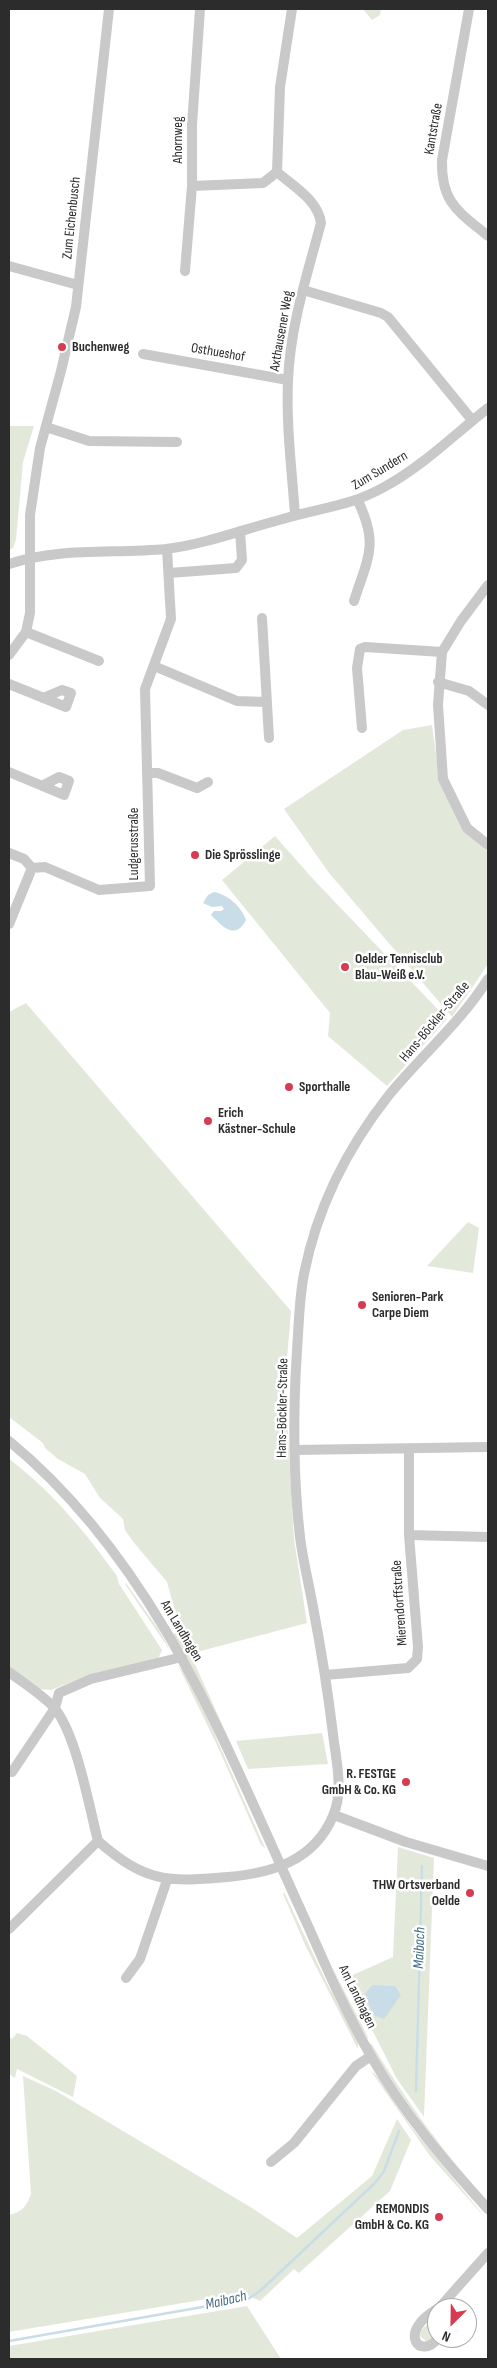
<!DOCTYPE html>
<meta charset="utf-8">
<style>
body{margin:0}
#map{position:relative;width:497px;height:2368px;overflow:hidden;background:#fff;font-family:"Sofia Sans Condensed",sans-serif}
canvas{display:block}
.frame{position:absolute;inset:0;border:10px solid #2c2c2c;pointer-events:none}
.north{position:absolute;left:427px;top:2298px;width:50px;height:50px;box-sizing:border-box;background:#fff;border:1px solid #ababab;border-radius:50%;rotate:203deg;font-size:14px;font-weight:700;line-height:20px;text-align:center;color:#2c2c2c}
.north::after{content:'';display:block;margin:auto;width:18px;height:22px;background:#d53c52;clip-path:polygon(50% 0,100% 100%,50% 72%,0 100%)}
</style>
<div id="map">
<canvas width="497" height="2368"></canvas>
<div class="frame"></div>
<div class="north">N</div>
</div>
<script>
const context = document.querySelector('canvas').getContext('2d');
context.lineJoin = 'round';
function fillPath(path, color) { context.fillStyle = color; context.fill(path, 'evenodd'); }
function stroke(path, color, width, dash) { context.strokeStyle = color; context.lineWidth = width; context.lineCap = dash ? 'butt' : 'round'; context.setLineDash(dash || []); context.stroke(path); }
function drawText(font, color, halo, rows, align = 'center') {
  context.font = font + ' "Sofia Sans Condensed",sans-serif'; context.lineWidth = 5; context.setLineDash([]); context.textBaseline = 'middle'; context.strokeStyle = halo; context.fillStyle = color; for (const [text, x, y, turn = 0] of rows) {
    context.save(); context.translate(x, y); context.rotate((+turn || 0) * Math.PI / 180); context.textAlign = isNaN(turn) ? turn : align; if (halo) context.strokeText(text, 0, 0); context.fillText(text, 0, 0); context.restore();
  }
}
const green = new Path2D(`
 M363 9H381L380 15 372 20Z
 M9 426H34L23 462 16 540 13 548 9 550Z
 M432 725 440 782 464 831 488 852V964L452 1017 329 873 284 809 403 730Z
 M275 836 313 879 447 1019 387 1086 328 1036 330 1013 222 880Z
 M26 1003 291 1311 285 1383 294 1539 307 1623 193 1653 176 1615 167 1582 135 1544 125 1530 123 1519 100 1498 85 1474 58 1459 45 1448 43 1443 9 1417V1012Z
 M468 1222 479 1228 473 1273 427 1266Z
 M9 1459C52 1491 86 1533 117 1576L119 1584 162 1650 158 1659 92 1674 51 1690 37 1689 9 1666Z
 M126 1583 159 1630 171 1652 125 1584Z
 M179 1629 275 1841 190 1664 173 1635Z
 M178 1665 185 1673 211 1726 265 1848 261 1845 217 1745Z
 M322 1733 328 1764 248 1769 236 1741Z
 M398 1847 434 1858 424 2117 397 2079 346 1978 393 1957Z
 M284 1892 325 1979 358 2042V2049L306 1947 283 1894Z
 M332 1967 368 2037V2039L354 2017Z
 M17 2033 27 2036 77 2076 73 2097 17 2069 15 2078 9 2074V2037L12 2039Z
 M371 2043C406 2100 443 2153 488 2201V2204C444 2154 404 2102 369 2045Z
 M371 2071 376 2075 412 2128 488 2221 430 2156Z
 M23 2076 56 2091 252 2208 297 2238 372 2176 397 2119 411 2140 390 2191 299 2273 294 2269 260 2301 243 2293 9 2332V2215C22 2212 27 2206 31 2194Z
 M247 2306 281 2359H9V2346Z
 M434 2317 437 2318C437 2329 437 2336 427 2342L420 2336 421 2331Z`);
const water = new Path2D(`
 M214 892C227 894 242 907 246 920 235 941 222 926 211 915L214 911H221L224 909 222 906 212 907 203 903 208 895Z
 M372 1985 395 1986 401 1995 384 2019 373 2015 365 1994Z`);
const stream = new Path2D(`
 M416 2091 422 1866
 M9 2341 248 2299 260 2291 376 2182 384 2171 399 2131`);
const minor = new Path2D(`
 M469 9 442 160C441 203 458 211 488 236
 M277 172 280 87 292 9
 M192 186 263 183 277 172C293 186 318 200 321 223 307 275 290 327 288 381 286 426 292 471 295 515
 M9 266 78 285
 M185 271 192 186V125L200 9
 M303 290 381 313 388 317 472 420
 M143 354 288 380
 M46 427 89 441 177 442
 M9 564C59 547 113 554 166 549 206 544 244 529 283 519 322 507 349 507 386 486 424 465 455 434 488 408
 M169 573 236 568 242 560 240 531
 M488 585 461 621 442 652 438 705 443 779 467 828 488 845
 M354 601C368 557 379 545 358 501
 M262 618 269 738
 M26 632 99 661
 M9 655 26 632 30 613V515L40 448 61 371 76 307 109 9
 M154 666 237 701 266 702
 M438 682 469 691 488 705
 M9 684 66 707 71 693 62 690 43 698
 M362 728 357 668 360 649 365 647 442 652
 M9 772 64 795 69 781 59 777 42 786
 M147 773H158L197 788 208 782
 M9 853 24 859 32 868
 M32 868 45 867 99 890 150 886 145 689 171 619 167 549
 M9 924 32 868
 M9 1441C161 1566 229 1755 309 1928 328 1971 347 2015 371 2056 403 2112 445 2162 488 2209
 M295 1450 488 1447
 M409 1535 488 1537
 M9 1672C22 1682 46 1697 56 1710 77 1738 89 1806 98 1841
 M325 1675 408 1668 417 1659 418 1647 409 1535V1449
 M12 1772 55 1708 59 1693 91 1679 182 1657
 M334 1815 406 1842 488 1866
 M9 1929 98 1841C146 1883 167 1882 228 1877 272 1873 314 1861 333 1816 344 1791 336 1760 333 1734 328 1692 321 1649 313 1607 309 1584 303 1561 300 1537 293 1476 293 1412 297 1350 299 1324 299 1299 304 1274 317 1208 348 1147 389 1095 421 1056 461 1022 488 979
 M126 1978 140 1959 167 1880
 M271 2162 294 2143 356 2066 371 2056
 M439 2308 488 2253
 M437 2309C396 2333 421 2361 438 2338`);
const markers = [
 [62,347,5,"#d53c52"],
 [195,855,5,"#d53c52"],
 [345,967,5,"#d53c52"],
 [289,1087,5,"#d53c52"],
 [208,1121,5,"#d53c52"],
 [362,1305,5,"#d53c52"],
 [406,1782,5,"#d53c52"],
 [470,1893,5,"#d53c52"],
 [439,2217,5,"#d53c52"]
];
const streetNames = [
 ["Kantstraße",434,129,-80],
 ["Ahornweg",178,140,-90],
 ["Zum Eichenbusch",72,218,-84],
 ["Axthausener Weg",282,331,-80],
 ["Osthueshof",218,353,10],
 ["Zum Sundern",380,471,-31],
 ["Ludgerusstraße",134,844,-90],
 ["Hans-Böckler-Straße",435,1022,-50],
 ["Hans-Böckler-Straße",283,1408,-89],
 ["Mierendorffstraße",400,1603,-94],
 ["Am Landhagen",181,1631,59],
 ["Am Landhagen",357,1997,64]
];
const poiNames = [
 ["Buchenweg",72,347],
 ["Die Sprösslinge",205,855],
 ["Oelder Tennisclub",355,959],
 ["Blau-Weiß e.V.",355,975],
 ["Sporthalle",299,1087],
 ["Erich",218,1113],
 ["Kästner-Schule",218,1129],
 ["Senioren-Park",372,1297],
 ["Carpe Diem",372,1313],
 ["R. FESTGE",396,1774,"right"],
 ["GmbH & Co. KG",396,1790,"right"],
 ["THW Ortsverband",460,1885,"right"],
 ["Oelde",460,1901,"right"],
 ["REMONDIS",429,2209,"right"],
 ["GmbH & Co. KG",429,2225,"right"]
];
const waterNames = [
 ["Maibach",420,1948,-88],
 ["Maibach",226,2301,-13]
];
fillPath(green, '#e3e9da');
fillPath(water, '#c8dde7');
stroke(stream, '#c8dde7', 2.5);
stroke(minor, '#c9c9c9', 10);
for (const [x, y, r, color] of markers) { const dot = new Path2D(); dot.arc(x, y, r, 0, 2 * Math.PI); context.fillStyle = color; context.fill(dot); stroke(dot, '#fff', 2); }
drawText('14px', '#2c2c2c', '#fff', streetNames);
drawText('bold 14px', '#2c2c2c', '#fff', poiNames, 'left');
drawText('italic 15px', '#427086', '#fff', waterNames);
</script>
